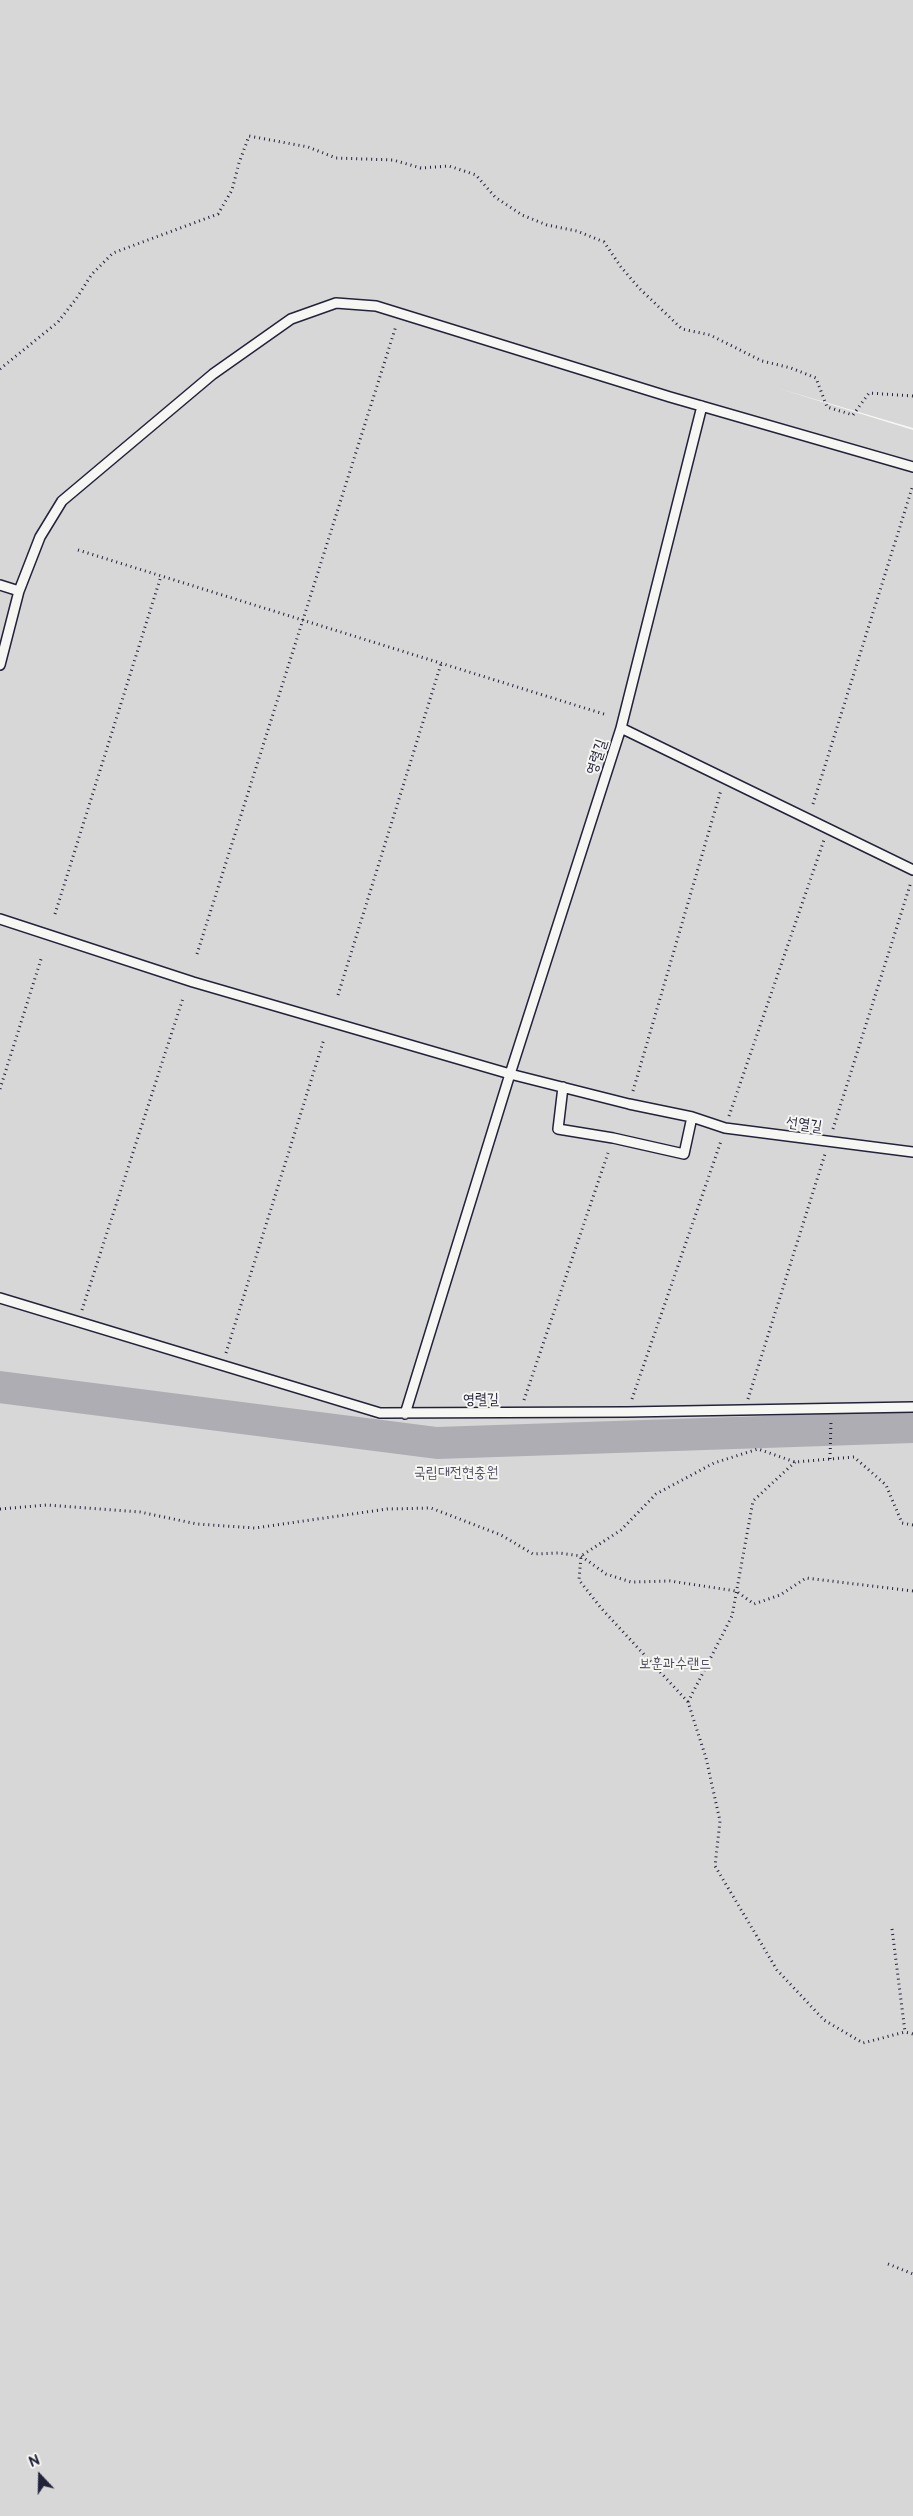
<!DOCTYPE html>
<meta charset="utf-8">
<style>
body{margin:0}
#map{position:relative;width:913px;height:2516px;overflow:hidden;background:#f6f6f2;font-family:"Balsamiq Sans",sans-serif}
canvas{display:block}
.north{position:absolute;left:15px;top:2451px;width:50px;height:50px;-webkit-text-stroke:4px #f6f6f2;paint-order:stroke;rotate:339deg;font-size:14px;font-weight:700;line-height:20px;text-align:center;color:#22223b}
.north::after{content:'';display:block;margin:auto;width:18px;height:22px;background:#22223b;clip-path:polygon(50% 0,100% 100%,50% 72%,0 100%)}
</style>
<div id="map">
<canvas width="913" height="2516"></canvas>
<div class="north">N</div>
</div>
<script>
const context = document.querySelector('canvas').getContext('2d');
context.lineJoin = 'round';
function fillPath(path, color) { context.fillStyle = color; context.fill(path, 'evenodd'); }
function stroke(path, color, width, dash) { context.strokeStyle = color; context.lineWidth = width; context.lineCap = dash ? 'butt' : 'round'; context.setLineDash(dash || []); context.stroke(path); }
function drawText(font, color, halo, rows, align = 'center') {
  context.font = font + ' "Balsamiq Sans","Poor Story",sans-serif'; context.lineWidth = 4; context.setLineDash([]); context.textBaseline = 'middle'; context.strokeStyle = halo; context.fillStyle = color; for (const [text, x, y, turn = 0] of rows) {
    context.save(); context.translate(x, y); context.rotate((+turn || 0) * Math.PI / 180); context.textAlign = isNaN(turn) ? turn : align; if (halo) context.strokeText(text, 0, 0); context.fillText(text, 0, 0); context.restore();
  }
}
const green = new Path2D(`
 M0 0H913V428L777 388 913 430V2516H0Z`);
const river = new Path2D(`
 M0 1387 437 1443 913 1427`);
const path = new Path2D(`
 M0 369 58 322 76 299 92 274 113 253 218 214 232 190 239 163 249 136 308 147 336 158 393 160 421 168 449 166 476 175 495 197 522 215 547 225 577 231 604 242 621 267 639 288 682 329 710 335 762 361 791 368 816 378 827 407 853 415 869 393 913 396
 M78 550 607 715
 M813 804 913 485
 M55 914 161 576
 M197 954 396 326
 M338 995 441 664
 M0 1089 42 956
 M633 1091 721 790
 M729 1116 824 840
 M833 1129 911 882
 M82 1310 183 998
 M226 1353 324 1039
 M632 1399 721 1141
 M748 1399 825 1154
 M524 1400 609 1150
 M830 1459 831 1420
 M0 1509 47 1505 140 1512 197 1524 255 1528 387 1509 431 1508 501 1535 533 1554 559 1553 581 1556 606 1574 631 1582 670 1581 736 1591 754 1604 780 1595 806 1578 913 1591
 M913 1525 902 1523 886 1485 854 1457 795 1462 758 1449 714 1463 656 1494 621 1530 581 1556 579 1580 601 1608 688 1702 706 1758 720 1821 715 1866 777 1970 824 2020 863 2043 905 2032 913 2034
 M688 1702 732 1616 753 1501 795 1462
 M892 1929 905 2032
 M888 2264 913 2274`);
const service = new Path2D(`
 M0 585 19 591
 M0 665 19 591 40 537 62 501 213 374 291 319 336 303 376 306 670 397 913 467
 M621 728 702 406
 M0 919 193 982 510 1074 629 1104 692 1117 725 1128 913 1152
 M563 1087 558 1129 613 1138 684 1154 692 1117
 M0 1298 380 1413 627 1412 913 1407
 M405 1414 510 1074 621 728 913 870`);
const streetNames = [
 ["영렬길",597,757,-72],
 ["선열길",804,1125,8],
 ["영렬길",481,1400,-1]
];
const parkNames = [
 ["국립대전현충원",456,1473],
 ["보훈과수랜드",675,1664]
];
fillPath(green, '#d7d7d7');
stroke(river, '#adadb3', 32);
stroke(service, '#22223b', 12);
stroke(path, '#22223b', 3, [1, 4]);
stroke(service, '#f6f6f2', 9);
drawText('15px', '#22223b', '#f6f6f2', streetNames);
drawText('15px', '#4f4f62', '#f6f6f2', parkNames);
</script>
